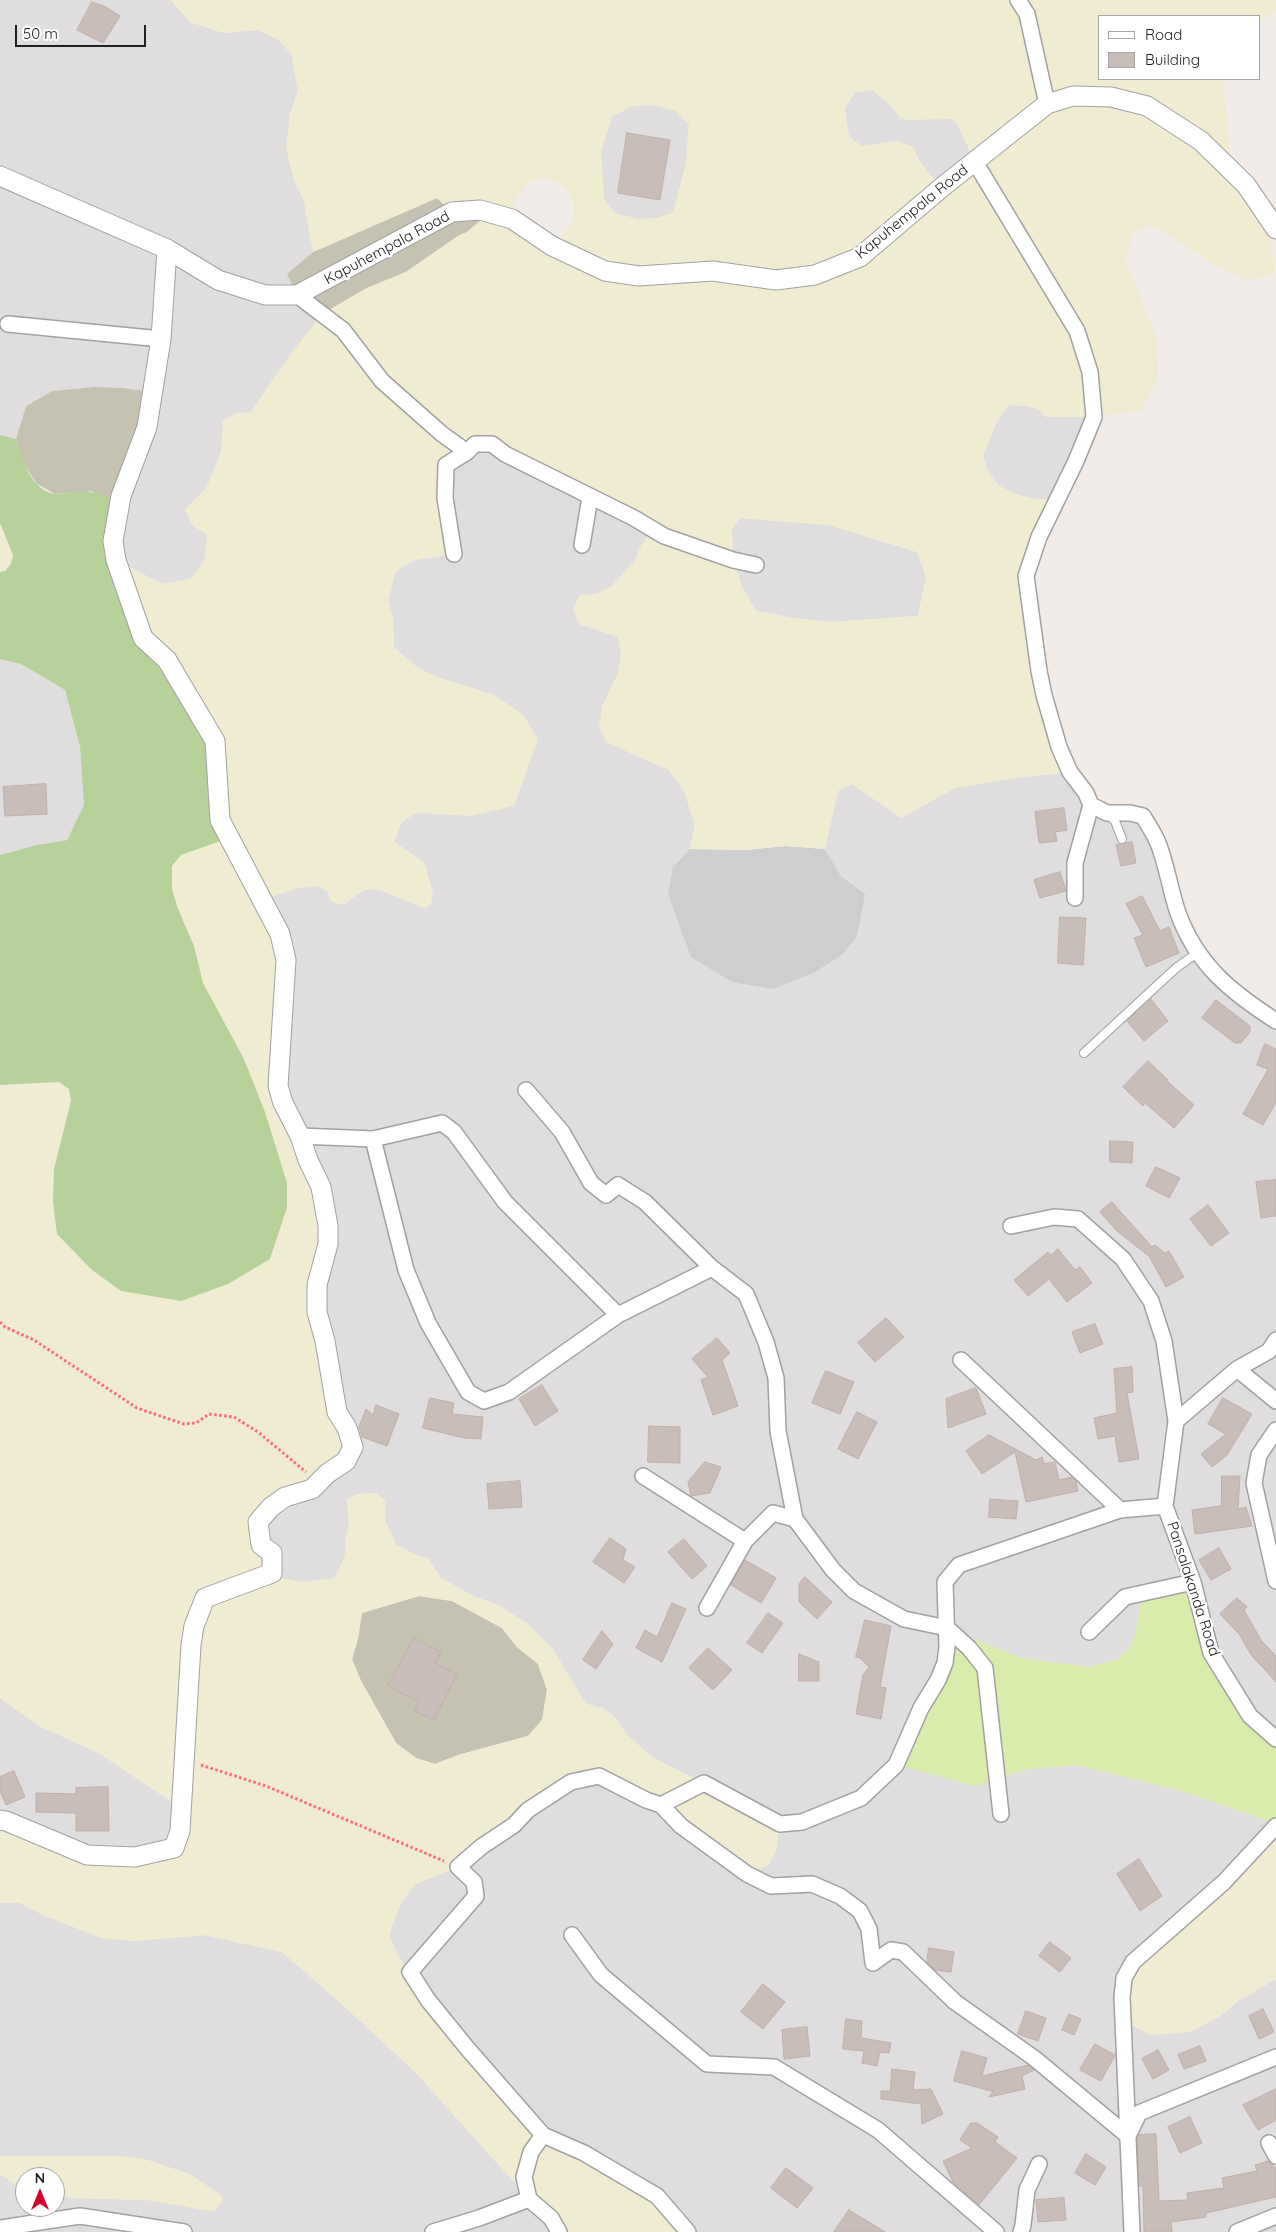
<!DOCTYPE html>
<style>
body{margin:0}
#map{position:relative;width:1276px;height:2232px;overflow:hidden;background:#f1ece7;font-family:Quicksand,sans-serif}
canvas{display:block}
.legend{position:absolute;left:1098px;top:15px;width:162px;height:65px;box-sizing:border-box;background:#fff;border:1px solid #a6a6a6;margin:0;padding:6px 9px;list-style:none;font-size:15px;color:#202020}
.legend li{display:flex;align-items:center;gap:10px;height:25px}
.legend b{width:25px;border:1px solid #a6a6a6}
.north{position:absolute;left:15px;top:2167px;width:50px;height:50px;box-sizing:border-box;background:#fff;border:1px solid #a6a6a6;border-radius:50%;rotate:0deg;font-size:14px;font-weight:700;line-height:20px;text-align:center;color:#202020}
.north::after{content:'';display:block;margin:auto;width:18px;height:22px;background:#d1002c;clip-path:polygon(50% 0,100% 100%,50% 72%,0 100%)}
.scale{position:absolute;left:15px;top:25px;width:131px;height:22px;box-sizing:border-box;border:2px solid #202020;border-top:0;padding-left:6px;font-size:15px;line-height:18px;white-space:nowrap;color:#202020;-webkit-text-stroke:4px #fff;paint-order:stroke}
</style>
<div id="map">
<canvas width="1276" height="2232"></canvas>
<ul class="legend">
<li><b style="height:6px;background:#fff"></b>Road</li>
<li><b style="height:14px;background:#c9bdba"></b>Building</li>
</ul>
<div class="north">N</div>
<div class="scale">50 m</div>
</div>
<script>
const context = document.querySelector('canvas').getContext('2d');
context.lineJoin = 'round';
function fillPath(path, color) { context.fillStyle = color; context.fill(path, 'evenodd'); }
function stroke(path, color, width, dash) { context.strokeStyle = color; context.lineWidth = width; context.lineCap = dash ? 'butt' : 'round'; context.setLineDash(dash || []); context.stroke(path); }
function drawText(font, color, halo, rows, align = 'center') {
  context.font = font + ' Quicksand,sans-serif'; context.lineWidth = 5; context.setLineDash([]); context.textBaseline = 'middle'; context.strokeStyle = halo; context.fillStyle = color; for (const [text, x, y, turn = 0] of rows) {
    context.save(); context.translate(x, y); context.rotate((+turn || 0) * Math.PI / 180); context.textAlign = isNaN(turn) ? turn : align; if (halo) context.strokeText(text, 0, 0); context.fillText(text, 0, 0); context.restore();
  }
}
const residential = new Path2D(`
 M0 0H171L190 22 224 33 258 30 279 40 292 55 298 91 290 114 293 177 304 201 313 252 287 274 322 314 290 355 251 412 235 414 223 421 221 452 207 487 185 510 193 526 207 534 205 559 191 579 162 584 116 560 152 392 123 388 94 387 52 391 26 406 16 439 0 435Z
 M873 90 892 107 896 113 952 119 957 123 975 162 941 188 920 162 912 147 878 144 861 146 849 137 844 109 855 92Z
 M653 105 674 110 689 124 686 163 673 213 656 218 639 219 616 214 604 200 601 152 612 116 633 106Z
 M1012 405 1027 406 1038 409 1046 417H1094L1057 500 1036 499 1018 495 999 486 988 472 983 456 997 421 1007 407Z
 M475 444 654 530 638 552 637 558 611 587 597 594 580 595 579 624 618 637 621 654 618 673 602 707 606 742 669 770 684 791 695 825 690 849 673 867 865 894 841 876 825 849 838 791 852 784 901 818 955 788 1022 777 1070 772 1091 805 1143 816 1190 940 1276 1021V1739L1141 1603 1133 1644 1118 1659 1089 1667 1021 1658 947 1628 976 1786 1022 1770 1076 1765 1185 1792 1276 1824 1219 2017 1238 2001 1276 1979V2232H688L543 2135 399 1958 389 1934 401 1903 415 1884 458 1867 528 1810 599 1776 629 1791 747 1874 768 1865 776 1852 704 1783 652 1757 627 1735 616 1718 603 1708 586 1704 576 1688 498 1605 473 1596 441 1578 428 1558 414 1554 396 1545 385 1520V1500L366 1493 347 1499 349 1525 346 1537 345 1556 335 1578 303 1583 276 1577 261 1545 283 1103 265 906 274 896 297 888 320 886 328 892 330 900 345 904 359 892 369 889 380 890 425 908V863L394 842 402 822 415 813H434L524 716 494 695 440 678 418 668 394 647 393 619 388 600 396 571 415 560 454 554 446 465Z
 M740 518 829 525 917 552 926 577 918 616 833 622 792 618 756 611 742 587 733 560 732 529Z
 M0 659 21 664 65 690 80 747 84 805 67 840 37 845 0 855Z
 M0 1698 39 1726 99 1753 181 1808 174 1848 87 1855 0 1820Z
 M0 1903H20L45 1916 133 1941 204 1935 282 1952 343 2005 416 2073 559 2232H0V2175L6 2177 10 2182 25 2188V2207H55V2195L71 2198 146 2200 91 2156H0Z`);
const religious = new Path2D(`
 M786 846 825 849 841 876 865 894 857 936 843 954 815 972 773 989 732 982 691 957 668 894 673 867 690 849 745 850Z`);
const construction = new Path2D(`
 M437 198 452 212 482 219 467 232 458 236 406 272 367 288 322 314 297 295 287 274 313 252Z
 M94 387 123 388 152 392 121 496 107 498 91 491 55 494 37 484 19 457 16 439 26 406 52 391Z
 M419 1596 452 1601 502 1628 517 1647 538 1664 547 1690 542 1720 528 1736 458 1755 435 1764 416 1758 396 1743 361 1681 352 1660 358 1638 362 1613Z`);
const farmland = new Path2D(`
 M171 0H1018L1027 12 1028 0H1276V10L1260 22V16H1100V79H1223L1231 157 1257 205 1271 239 1275 275 1245 280 1217 266 1162 230 1148 225 1133 233 1125 258 1157 338 1158 378 1142 410 1094 417H1046L1038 409 1027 406 1012 405 1007 407 997 421 983 456 988 472 999 486 1018 495 1036 499 1057 500 1028 595 1070 772 1022 777 955 788 901 818 852 784 838 791 825 849 786 846 745 850 690 849 695 825 684 791 669 770 606 742 599 727 602 707 618 673 621 654 618 637 579 624 573 609 580 595 597 594 611 587 637 558 641 545 653 530 492 444 446 465 454 554 415 560 396 571 388 600 393 619 394 648 418 668 440 678 494 695 524 716 538 739 514 806 471 816 415 813 402 822 394 842 425 863 433 894 431 904 425 908 380 890 369 889 359 893 345 904H336L330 900 328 892 320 886 297 888 274 896 265 906 280 934 278 1086 321 1187 317 1285 353 1447 258 1522 276 1577 303 1582 335 1578 345 1556 346 1537 349 1525 347 1499 357 1494 376 1493 385 1500V1520L396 1545 414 1554 428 1558 441 1578 473 1596 498 1605 527 1623 553 1649 586 1704 603 1708 616 1719 627 1735 652 1757 780 1824 776 1852 768 1865 747 1874 681 1826 599 1776 571 1782 458 1867 415 1884 401 1903 389 1934 399 1958 543 2135 657 2196 688 2232H559L416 2073 343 2005 282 1952 204 1935 133 1941 101 1938 45 1916 20 1903H0V1820L87 1855 174 1848 181 1808 99 1753 39 1726 0 1698V1085L59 1082 69 1089 71 1101 121 1291 181 1301 270 1259 287 1207 265 1112 244 1059 203 983 194 946 178 909 172 889V866L181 855 195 850 143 638 116 560 162 584 191 579 205 559 207 534 193 526 185 510 207 487 221 452 223 421 235 414 251 412 290 355 322 314 367 288 406 272 458 236 467 232 482 219 452 212 437 198 313 252 304 201 293 177 286 148 290 114 298 91 292 55 279 40 258 30 224 33 190 22ZM873 90 892 107 900 118 907 120 952 119 957 123 975 162 941 188 920 162 913 147 897 141 861 146 849 136 845 109 855 92ZM653 105 674 110 689 124 686 163 673 213 656 218 639 219 616 214 604 200 601 152 612 116 633 106ZM532 179H547L560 183 568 191 574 202V215L570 226 552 246 512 219 516 199ZM740 518 829 525 917 552 926 577 918 616 833 622 792 618 756 611 742 587 733 560 732 529ZM419 1596 452 1601 502 1628 517 1647 538 1664 547 1690 542 1720 528 1736 458 1755 435 1764 416 1758 396 1743 361 1681 352 1659 358 1638 362 1613Z
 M0 523 13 555 11 564 5 571 0 572Z
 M1276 1826V1979L1238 2001 1219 2017 1190 2032 1151 2035 1123 2021 1124 1978Z
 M0 2156H118L145 2159 190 2174 221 2195 223 2201 216 2210 210 2211 146 2200 71 2198 55 2195V2177H25V2188L10 2182 6 2177 0 2175Z`);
const grass = new Path2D(`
 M1193 1582 1211 1653 1276 1739V1824L1185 1792 1076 1765 1022 1770 976 1786 896 1765 938 1680 947 1628 1021 1658 1089 1667 1118 1659 1133 1644 1141 1603 1153 1591Z`);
const forest = new Path2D(`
 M0 435 16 439C20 458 33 493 57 494 68 494 81 489 92 492 107 495 102 499 121 496L115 521 128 595 215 741 229 838 181 855 172 866V889L178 909 194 946 203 983 244 1059 265 1112 287 1183V1207L270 1259 228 1284 181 1301 121 1291 92 1270 57 1234 53 1202 54 1169 71 1101 69 1089 59 1082 0 1085V855L37 845 67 840 84 805 80 747 65 690 21 664 0 659V572L5 571 11 564 13 555 0 523Z`);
const building = new Path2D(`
 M92 2 106 7 120 16 103 43 77 30Z
 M627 133 670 140 660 200 618 193Z
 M46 784 47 814 5 816 3 787Z
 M1064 808 1067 830 1055 832 1057 841 1039 843 1035 812Z
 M1132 842 1136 863 1121 866 1116 845Z
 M1060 872 1066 891 1040 898 1034 880Z
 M1142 896 1160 931 1169 927 1179 953 1146 967 1134 938 1143 935 1126 904Z
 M1060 917 1086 918 1083 965 1058 963Z
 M1151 999 1168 1021 1144 1041 1127 1021Z
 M1216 1000 1250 1026V1032L1241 1043H1235L1202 1018Z
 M1265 1044 1276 1049V1102L1263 1125 1243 1114 1268 1069 1257 1065Z
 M1148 1061 1168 1080 1167 1081 1194 1105 1174 1128 1145 1103 1143 1106 1123 1087Z
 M1110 1141 1133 1142 1132 1163 1110 1162Z
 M1156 1167 1180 1178 1169 1198 1146 1186Z
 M1276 1180V1216L1261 1218 1256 1182Z
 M1112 1202 1152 1247 1155 1245 1165 1253 1169 1251 1184 1277 1166 1287 1149 1256 1117 1231 1100 1212Z
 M1208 1205 1229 1233 1211 1246 1190 1219Z
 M1058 1249 1075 1270 1080 1267 1092 1283 1067 1302 1049 1279 1028 1296 1014 1280 1048 1252 1051 1255Z
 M886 1318 904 1337 875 1362 858 1343Z
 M1095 1324 1103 1344 1080 1353 1072 1332Z
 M717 1338 730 1353 722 1360 738 1406 713 1415 701 1380 708 1377 692 1359Z
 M1132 1367 1133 1392 1127 1393 1139 1459 1119 1462 1115 1436 1098 1439 1094 1418 1117 1413 1114 1369Z
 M826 1371 854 1382 840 1414 812 1403Z
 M542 1385 558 1411 535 1426 519 1399Z
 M976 1388 986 1414 948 1428 946 1399Z
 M430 1398 454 1403 452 1414 483 1417 481 1439 464 1438 423 1428Z
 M1223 1398 1252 1414 1227 1455 1212 1467 1201 1454 1226 1434 1208 1424Z
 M376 1405 399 1414 387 1446 362 1437 359 1427 366 1409 373 1415Z
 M857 1412 877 1422 858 1459 838 1449Z
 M649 1426 680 1427V1463L648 1462Z
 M989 1435 1036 1460 1042 1457 1044 1464 1055 1462 1059 1480 1072 1477 1076 1481 1078 1491 1026 1502 1015 1452 982 1474 966 1451Z
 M705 1462 721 1467 710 1493 691 1496 688 1482Z
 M1222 1476H1240L1238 1509 1246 1507 1252 1526 1195 1534 1192 1510 1221 1506Z
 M520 1481 522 1507 489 1509 487 1484Z
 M990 1499 1018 1501 1016 1519 989 1517Z
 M610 1538 626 1549 623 1560 635 1567 624 1583 593 1562Z
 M684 1539 707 1566 692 1579 668 1552Z
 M1219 1548 1231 1569 1211 1580 1199 1560Z
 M745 1560 776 1578 761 1603 731 1585Z
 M805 1577 832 1602 817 1619 799 1602V1584Z
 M1237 1598 1247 1607 1244 1610 1261 1640 1276 1656V1682L1252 1656 1239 1634 1220 1614Z
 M672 1603 686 1609 662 1662 636 1648 645 1630 657 1637Z
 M768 1613 783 1623 762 1653 747 1643Z
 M865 1620 891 1626 880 1687 886 1688 881 1719 856 1714 863 1675 869 1667 860 1658 856 1657Z
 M602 1631 613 1644 596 1669 583 1660Z
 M414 1638 441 1652 435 1663 457 1674 434 1720 415 1711 419 1702 388 1686Z
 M708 1648 732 1670 713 1690 689 1668Z
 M799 1654 819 1662V1681H799Z
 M14 1771 25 1797 6 1805 0 1791V1777Z
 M108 1787 109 1831H76V1813L36 1812V1793L76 1794V1788Z
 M1139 1859 1162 1896 1140 1911 1117 1874Z
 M1050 1942 1071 1958 1060 1972 1039 1956Z
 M929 1948 954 1952 951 1972 935 1970 927 1962Z
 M763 1984 785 2002 763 2029 741 2012Z
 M1263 2009 1274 2032 1259 2039 1249 2016Z
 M1026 2011 1046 2018 1038 2041 1018 2034Z
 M1069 2014 1081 2019 1074 2035 1062 2030Z
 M846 2019 862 2021 861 2038 891 2043 889 2053 880 2052 877 2066 862 2063 864 2051 843 2049Z
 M807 2027 810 2056 784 2059 782 2030Z
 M1095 2044 1115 2055 1101 2081 1080 2070Z
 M1200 2046 1206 2061 1184 2069 1178 2055Z
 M1158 2050 1169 2070 1153 2079 1142 2059Z
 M962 2051 987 2058 982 2076 1028 2065 1034 2070 1022 2076 1025 2089 989 2097 994 2090 991 2091 954 2081Z
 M892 2069 915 2072 913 2090 931 2089 943 2114 922 2124 921 2104 881 2099V2091H890Z
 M1276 2089V2120L1258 2130 1243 2105Z
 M1190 2117 1202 2143 1180 2153 1168 2127Z
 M971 2123H977L998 2137 995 2142 1017 2158 979 2205 953 2182 943 2161 972 2148 960 2140Z
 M1156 2134 1159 2201 1188 2200 1187 2193 1224 2188 1222 2178 1257 2171 1255 2165 1268 2161 1276 2168V2197L1206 2213V2217L1171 2222 1172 2232H1144L1143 2186H1139L1137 2138 1139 2135Z
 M1086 2154 1106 2167 1095 2185 1075 2173Z
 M786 2168 813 2188 797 2208 771 2188Z
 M1064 2198 1066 2220 1038 2222 1036 2200Z
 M849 2210 885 2232H834Z`);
const path = new Path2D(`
 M0 1322 5 1327 34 1340 137 1408 184 1424 196 1423 209 1414 234 1417 258 1432 306 1472
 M201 1765 266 1786 444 1861`);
const service = new Path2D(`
 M1108 815 1115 821 1122 839
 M1084 1053 1176 968 1197 953`);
const minor = new Path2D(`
 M1018 0 1027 14 1047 104
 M975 162 1077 331 1090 372 1094 417 1076 461 1039 537 1026 576 1039 671 1044 695 1059 747 1070 772 1086 793 1091 805 1107 813H1130L1143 816C1148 825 1154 833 1158 843 1167 865 1170 890 1178 913 1197 965 1231 992 1276 1021
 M297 295 343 330 382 381 442 434 467 452 446 465 445 498 454 554
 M8 324 161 339
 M467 452 475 444H492L505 454 634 518 664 536 733 560 756 565
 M582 545 590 497
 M1075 898V863L1091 805
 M526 1090 562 1132 591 1183 606 1195 618 1185 645 1202 712 1268
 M300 1136 373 1139 442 1123 454 1132 505 1202 618 1315
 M373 1139 406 1270 428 1323 468 1392 484 1401 509 1392 618 1315 712 1268 746 1294 766 1342 776 1378 778 1431 795 1519 833 1570 854 1591 904 1619 947 1628 969 1648 985 1668 1001 1814
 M1011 1226 1054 1217 1078 1219 1123 1259 1151 1301 1164 1341 1176 1421 1165 1506 1193 1582 1211 1653 1250 1716 1276 1739
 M961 1360 1120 1510
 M1237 1369 1276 1401
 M1176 1421 1237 1369 1269 1351 1276 1340
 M1276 1430 1259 1455 1254 1483 1276 1581
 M643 1476 745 1541
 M707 1608 745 1541 773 1513 795 1519
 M1089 1632 1125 1597 1193 1582
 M661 1805 704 1783 780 1824 802 1822 861 1798 896 1765 921 1708 938 1680 945 1663 947 1647 945 1582 959 1565 1120 1510 1165 1506
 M572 1935 601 1975 707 2064 774 2067 878 2130 996 2232
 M543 2135 531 2152 524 2177 529 2199 551 2218 559 2232
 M1269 2143 1276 2156
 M0 2228 80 2216 184 2232
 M433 2232 479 2218 529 2199
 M688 2232 657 2196 584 2153 543 2135 467 2048 428 2000 410 1972 476 1896 474 1882 458 1867 481 1847 514 1825 528 1810 571 1782 599 1776 646 1800 661 1805 681 1826 747 1874 771 1886 812 1884 840 1896 860 1911 869 1929 873 1963 891 1950 903 1952 955 2002 1034 2058 1128 2136 1139 2113 1276 2057
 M1021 2232 1023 2225 1027 2190 1039 2164
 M1132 2232 1122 1997 1124 1978 1133 1962 1224 1882 1276 1826
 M1237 2232 1276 2216`);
const tertiary = new Path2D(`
 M0 176 167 249 218 280 265 295H297L452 212 480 210 512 219 552 246 605 271 639 276 713 271 776 280 815 275 860 257 941 188 1047 104 1073 96 1111 97 1147 106 1201 141 1246 185 1276 229
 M0 1820 6 1821 87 1855 135 1857 174 1848 180 1831 191 1645 194 1626 205 1598 272 1573V1553L261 1545 258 1522 271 1507 285 1497 312 1489 328 1473 346 1461 353 1447 347 1428 337 1412 325 1341 317 1312V1285L328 1244V1226L321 1187 308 1160 300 1136 283 1103 278 1086 286 960 280 934 220 820 215 741 167 660 143 638 116 560 113 541 121 496 147 427 161 339 167 249`);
const streetNames = [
 ["Kapuhempala Road",912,212,-39],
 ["Kapuhempala Road",387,248,-28],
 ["Pansalakanda Road",1193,1589,72]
];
fillPath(residential, '#dfddde');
fillPath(religious, '#cecece');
fillPath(construction, '#c6c2b2');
fillPath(farmland, '#f0ecd2');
fillPath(grass, '#d9ecac');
fillPath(forest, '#b6d29a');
fillPath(building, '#c9bdba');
stroke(building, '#c4afa8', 1);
stroke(service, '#a1a1a1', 10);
stroke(minor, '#a1a1a1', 18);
stroke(tertiary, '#a1a1a1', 21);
stroke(path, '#fe6b7a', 3, [2.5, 2.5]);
stroke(service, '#fff', 8);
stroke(minor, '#fff', 15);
stroke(tertiary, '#fff', 19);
drawText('15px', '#202020', '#fff', streetNames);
</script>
